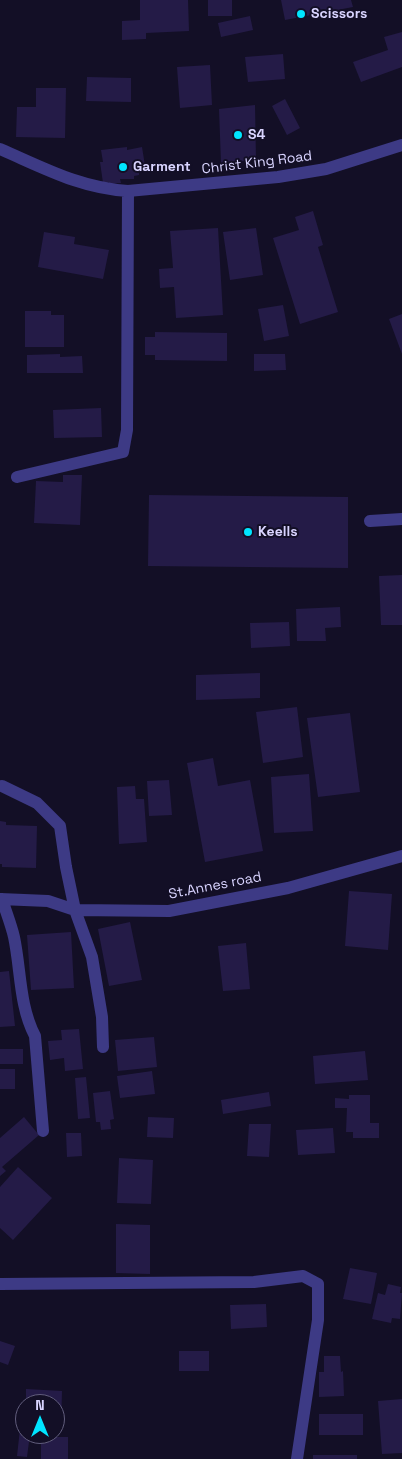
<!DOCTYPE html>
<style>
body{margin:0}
#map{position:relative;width:402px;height:1459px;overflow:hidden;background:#130f26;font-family:"Space Grotesk",sans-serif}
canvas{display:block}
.north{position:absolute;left:15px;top:1394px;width:50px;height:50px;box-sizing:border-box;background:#130f26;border:1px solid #625e7d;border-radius:50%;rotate:0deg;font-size:14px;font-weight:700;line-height:20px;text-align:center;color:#d9d4ff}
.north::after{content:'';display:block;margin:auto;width:18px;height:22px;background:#00e5ff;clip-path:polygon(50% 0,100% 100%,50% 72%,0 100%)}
</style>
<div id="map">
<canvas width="402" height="1459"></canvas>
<div class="north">N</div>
</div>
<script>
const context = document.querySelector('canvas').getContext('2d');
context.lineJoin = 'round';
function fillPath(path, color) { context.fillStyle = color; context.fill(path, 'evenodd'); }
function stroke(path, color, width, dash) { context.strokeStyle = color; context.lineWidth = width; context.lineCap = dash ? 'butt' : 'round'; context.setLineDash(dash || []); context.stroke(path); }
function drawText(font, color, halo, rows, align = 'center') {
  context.font = font + ' "Space Grotesk",sans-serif'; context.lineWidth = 4; context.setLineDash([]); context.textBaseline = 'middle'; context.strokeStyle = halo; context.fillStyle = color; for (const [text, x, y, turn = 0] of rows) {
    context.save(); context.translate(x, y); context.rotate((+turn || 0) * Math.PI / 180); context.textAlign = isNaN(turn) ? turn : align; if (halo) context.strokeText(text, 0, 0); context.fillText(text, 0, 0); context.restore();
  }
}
const building = new Path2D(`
 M140 0H188L189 31 146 33V39L122 40V21L140 20Z
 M208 0H232V16H208Z
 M281 0H351L353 7 285 20Z
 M250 16 253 30 221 37 218 23Z
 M402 32V67L361 82 353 62 388 50 384 37Z
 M283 54 285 79 248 82 245 57Z
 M210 65 212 105 180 108 177 67Z
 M87 77 131 78V102L86 101Z
 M36 88H66L65 138 16 137 17 107H36Z
 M285 99 300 128 287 135 272 106Z
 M255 105 256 160 221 163 219 109Z
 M127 147V150L142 147 146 172H139V175L134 176V179H120L121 183 109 184V182L103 183 100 162H103L101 150Z
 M313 211 323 245 318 247 338 312 300 324 273 238 299 230 295 217Z
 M218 228 223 315 176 318 174 287 160 288 159 269 173 268 170 231Z
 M256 228 263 275 230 280 223 232Z
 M44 232 75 237 74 244 109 250 103 279 38 267Z
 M283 305 289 336 264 341 258 309Z
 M25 311H51V315H64V347H25Z
 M402 314V354L389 319Z
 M155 332 227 333V361L155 360V355H145V337H155Z
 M60 354V357L82 356 83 373H27V355Z
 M254 354H285L286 370 254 371Z
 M101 408 102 437 54 438 53 410Z
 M63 475H82L80 525 34 523 36 481 63 482Z
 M149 495 348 497V568L148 566Z
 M402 575V625H381L379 576Z
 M340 607 341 627 325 628 326 641H297L296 609Z
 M289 622 290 646 251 648 250 623Z
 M260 673V698L196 700V675Z
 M297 707 303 757 263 763 256 712Z
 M350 713 360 792 318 797 307 718Z
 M213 758 218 786 250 780 263 851 205 862 187 763Z
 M309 774 313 831 274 833 271 777Z
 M169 780 172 815 149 816 147 781Z
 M135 786 136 799H144L147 842 119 844 117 787Z
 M0 821 6 822V825L37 826 36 868 2 867V864H0Z
 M349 891 392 894 388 950 345 946Z
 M130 922 142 980 109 986 98 929Z
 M71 932 74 988 31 990 27 935Z
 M246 943 250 989 223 991 218 946Z
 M9 971 15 1026 0 1027V972Z
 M79 1029 83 1069 65 1071 64 1058 50 1060 48 1041 62 1040 61 1030Z
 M154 1037 157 1067 118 1071 115 1040Z
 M0 1049H23V1064H0Z
 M365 1051 368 1080 315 1084 313 1056Z
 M0 1069H15V1089H0Z
 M152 1071 155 1094 120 1098 117 1076Z
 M86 1077 90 1118 78 1119 75 1078Z
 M110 1091 114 1119 110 1120 111 1129 101 1130 100 1122H96L93 1093Z
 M269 1092 271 1106 223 1114 221 1100Z
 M349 1095H370V1123H379V1138H353V1132H346L347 1108H335V1098L349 1099Z
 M24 1117 39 1135 2 1167 6 1171 0 1176V1138Z
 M148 1117 174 1118 173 1138 147 1137Z
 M249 1124H271L269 1157 247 1156Z
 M333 1128 335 1153 298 1155 296 1130Z
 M66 1133H81L82 1156 67 1157Z
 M119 1158 153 1160 151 1204 117 1203Z
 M18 1167 52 1198 13 1240 0 1228V1187Z
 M116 1224 150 1225V1274L116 1273Z
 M350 1268 377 1273 371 1304 343 1299Z
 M388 1284 401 1287 400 1293H402L400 1319 392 1318 391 1323 372 1319 378 1293 385 1295Z
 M266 1304 267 1327 231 1329 230 1305Z
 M0 1341 15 1346 8 1365 0 1362Z
 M179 1351H209V1371H179Z
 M324 1356H340L341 1372 343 1371 344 1396 319 1397V1372H324Z
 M26 1389 62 1391 61 1427 55 1426V1404H26Z
 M402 1399V1453L382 1454 378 1401Z
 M319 1414H363V1435H319Z
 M20 1429 25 1430V1434H30L27 1457 17 1456Z
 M41 1437H68V1459H41Z
 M313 1455H357V1459H313Z`);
const service = new Path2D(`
 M370 521 402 519`);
const minor = new Path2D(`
 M0 149C44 168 80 188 128 191L278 177 326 169 402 145
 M17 477 123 452 127 430 128 191
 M2 786 37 803 60 826 66 867 75 910 92 957 102 1017 103 1047
 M0 899 48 901 75 910 169 911 288 888 402 856
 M2 899C6 912 11 924 14 937 21 970 19 1005 35 1036L43 1131
 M0 1284 254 1282 303 1276 318 1284V1320L297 1459`);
const markers = [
 [301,14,5,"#00e5ff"],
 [238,135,5,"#00e5ff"],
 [123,167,5,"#00e5ff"],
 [248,532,5,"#00e5ff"]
];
const poiNames = [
 ["Scissors",311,14],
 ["S4",248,135],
 ["Garment",133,167],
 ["Keells",258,532]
];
const streetNames = [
 ["Christ King Road",257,163,-7],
 ["St.Annes road",215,886,-11]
];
fillPath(building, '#241b47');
stroke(service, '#3d3a85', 12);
stroke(minor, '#3d3a85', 12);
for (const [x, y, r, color] of markers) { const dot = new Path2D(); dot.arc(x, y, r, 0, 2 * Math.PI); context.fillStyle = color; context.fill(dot); stroke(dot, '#130f26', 2); }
drawText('bold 14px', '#d9d4ff', '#130f26', poiNames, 'left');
drawText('14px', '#d9d4ff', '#130f26', streetNames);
</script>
